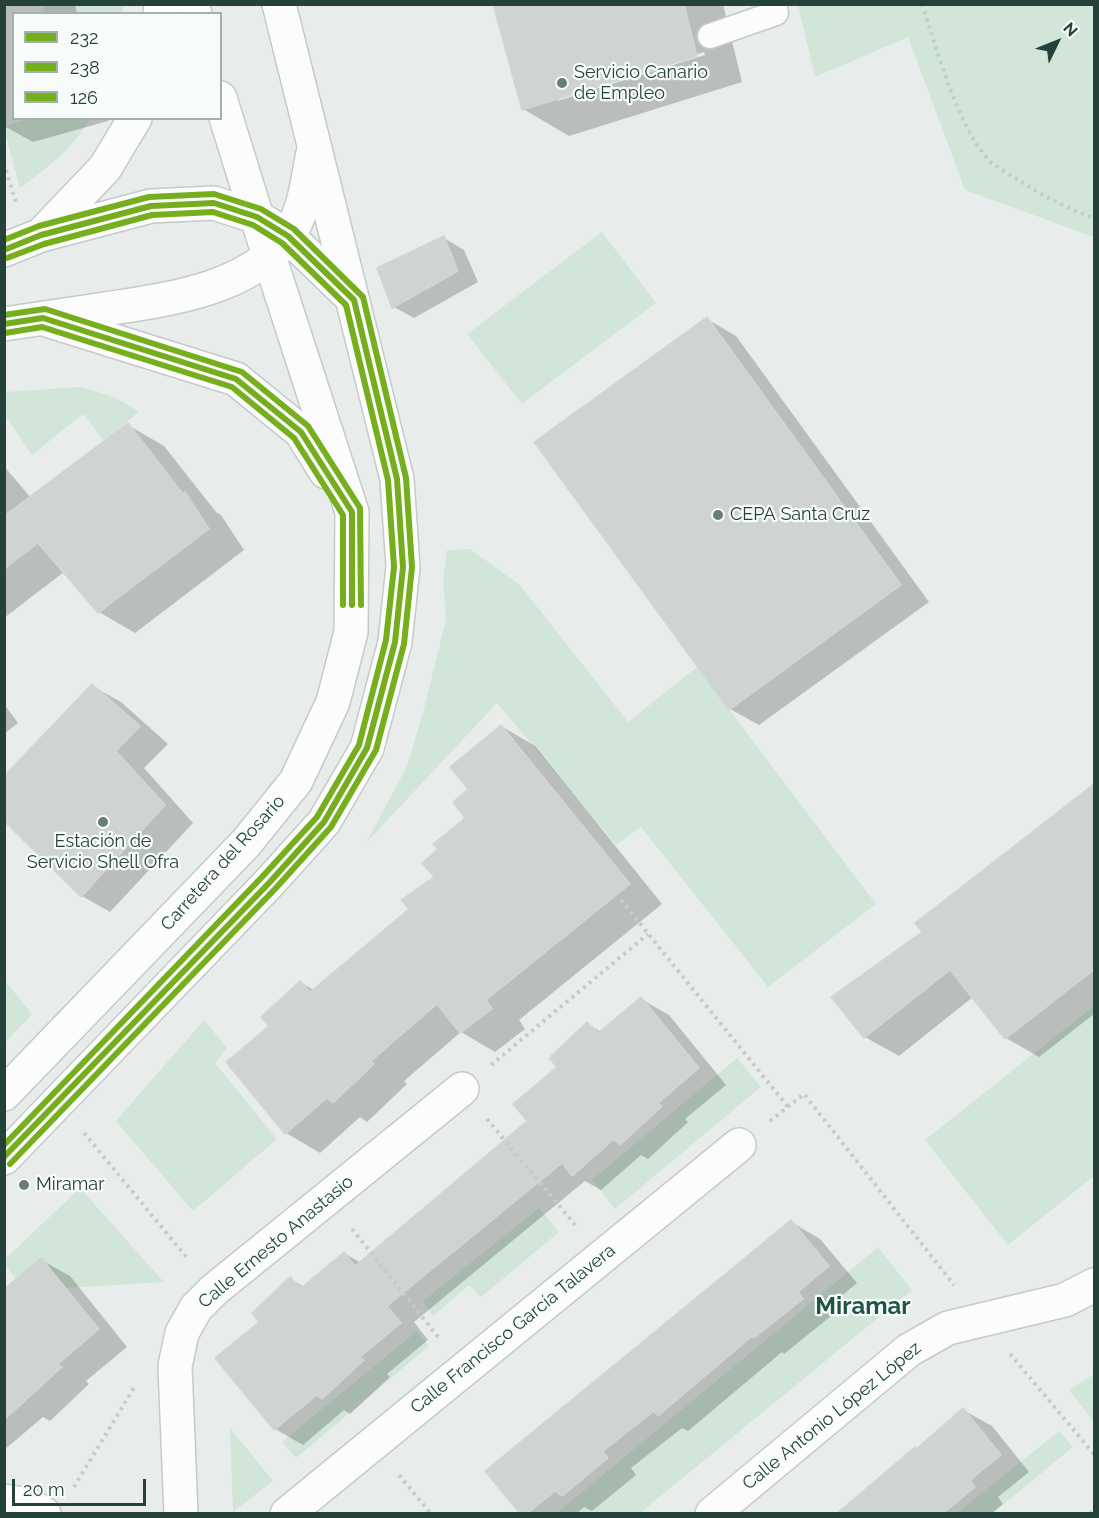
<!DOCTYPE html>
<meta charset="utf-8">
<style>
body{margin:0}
#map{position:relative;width:1099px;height:1518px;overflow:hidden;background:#e8edeb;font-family:Raleway,sans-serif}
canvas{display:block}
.frame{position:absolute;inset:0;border:6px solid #24423a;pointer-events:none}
.legend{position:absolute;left:12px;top:12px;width:210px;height:108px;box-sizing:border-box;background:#f7fbf9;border:2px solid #a3b1ad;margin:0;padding:8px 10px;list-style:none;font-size:18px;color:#24423a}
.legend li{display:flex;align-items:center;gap:12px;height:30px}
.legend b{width:30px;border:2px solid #a3b1ad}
.north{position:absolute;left:1027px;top:12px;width:60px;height:60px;-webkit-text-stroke:4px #f7fbf9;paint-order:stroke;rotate:47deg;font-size:16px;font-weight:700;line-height:24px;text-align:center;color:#24423a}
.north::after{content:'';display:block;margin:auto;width:21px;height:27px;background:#24423a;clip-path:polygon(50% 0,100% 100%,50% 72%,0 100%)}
.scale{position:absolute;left:12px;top:1479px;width:134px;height:27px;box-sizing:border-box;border:3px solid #24423a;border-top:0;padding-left:8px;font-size:18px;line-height:21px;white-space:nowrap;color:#24423a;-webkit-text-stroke:4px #f7fbf9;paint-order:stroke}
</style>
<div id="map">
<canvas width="1099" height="1518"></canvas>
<div class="frame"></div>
<ul class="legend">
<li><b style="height:8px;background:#75ad1c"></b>232</li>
<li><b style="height:8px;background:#75af1e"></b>238</li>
<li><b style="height:8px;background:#75af1e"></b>126</li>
</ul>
<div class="north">N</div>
<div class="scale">20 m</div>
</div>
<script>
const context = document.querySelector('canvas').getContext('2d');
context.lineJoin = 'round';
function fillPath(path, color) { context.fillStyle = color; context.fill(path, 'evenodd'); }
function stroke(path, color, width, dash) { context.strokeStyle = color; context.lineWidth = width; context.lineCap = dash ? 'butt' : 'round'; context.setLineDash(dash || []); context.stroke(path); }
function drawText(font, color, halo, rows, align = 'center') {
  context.font = font + ' Raleway,sans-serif'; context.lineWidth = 4.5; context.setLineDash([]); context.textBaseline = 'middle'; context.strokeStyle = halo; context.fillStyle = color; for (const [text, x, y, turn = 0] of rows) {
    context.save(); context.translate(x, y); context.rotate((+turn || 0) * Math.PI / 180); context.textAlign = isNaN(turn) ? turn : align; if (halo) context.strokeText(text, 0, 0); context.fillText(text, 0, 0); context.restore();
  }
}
const green = new Path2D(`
 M42 5H123V13H44Z
 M798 5H1094V237L965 190 908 37 815 77Z
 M31 118 90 119C73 148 48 168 20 188L5 133V126Z
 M602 232 656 303 522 404 467 334Z
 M79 387C104 393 118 397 139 412L104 441 83 414 32 455 5 415V392Z
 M470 549 520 585 628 722 697 667 876 904 768 987 641 827 616 845 497 703 366 843 407 766 424 709 446 619 443 579 447 550Z
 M5 981 32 1014 5 1043H4Z
 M1094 1006V1176L1008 1245 925 1140Z
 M204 1020 227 1048 215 1063 277 1139 193 1211 116 1121Z
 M737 1058 761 1087 615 1209 592 1180Z
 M80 1188 164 1282 66 1288 41 1258 16 1279 5 1265V1259Z
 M539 1208 559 1232 481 1297 469 1285 433 1316 423 1301Z
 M878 1247 912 1290 640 1513H557Z
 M417 1331 429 1346 296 1458 282 1442Z
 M1094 1374V1422L1069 1390Z
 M230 1428 273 1481 233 1512Z
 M1059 1431 1073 1447 993 1513H957Z`);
const shadow = new Path2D(`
 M4 4H75L77 14H14V118H107L108 121 33 142 4 126Z
 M494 4H723L742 82 569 136 523 109ZM704 52 705 55 557 101V98Z
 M444 238 464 250 478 282 414 318 394 307Z
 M707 319 736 336 929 602 759 725 730 709Z
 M128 425 164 446 216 512 221 515 244 550 135 633 99 612 64 572 4 618V466L31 498Z
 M92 686 121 702 168 744 144 768 193 823 110 912 82 896Z
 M4 704 18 723 4 734Z
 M501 726 535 746 662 904 519 1020 525 1029 495 1052 461 1032 404 1081 407 1084 367 1122 360 1117 320 1153 286 1133 271 1026 300 982 314 990 411 909 436 877 440 849 467 819 470 789Z
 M1094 785V1014L1039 1057 1006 1038 973 997 899 1056 865 1037 924 932Z
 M641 999 669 1015 726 1085 685 1119 688 1122 648 1159 641 1155 601 1190 585 1181 414 1322 428 1340 387 1374 390 1377 350 1414 344 1410 303 1445 275 1429 217 1359 261 1322 291 1279 304 1287 344 1253 361 1263 530 1121 559 1068 588 1024 601 1032Z
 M791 1222 820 1239 857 1283 826 1309 831 1316 784 1354 782 1352 688 1431 682 1428 631 1468 636 1475 592 1511 584 1507 576 1514H522Z
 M41 1260 70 1276 127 1347 86 1381 89 1384 50 1421 43 1417 4 1450V1291Z
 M963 1410 992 1426 1029 1472 998 1497 1003 1504 991 1514H838L917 1450Z`);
const building = new Path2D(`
 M493 4H684L697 56 522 110Z
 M444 236 458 271 392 308 377 268Z
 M707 317 901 585 729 710 534 442Z
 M128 423 183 494 185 492 209 529 98 613 38 543 4 569V516Z
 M92 684 140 726 116 751 165 805 81 897 4 821V776Z
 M501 725 630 884 486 1000 492 1009 460 1033 437 1004 371 1061 374 1064 333 1103 327 1098 285 1134 226 1062 269 1026 261 1017 300 981 310 992 409 909 401 900 434 877 422 863 438 849 433 844 465 818 453 802 468 789 450 767Z
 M1095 783V969L1005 1039 950 970 864 1038 831 997 922 932 915 923Z
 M641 997 699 1068 658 1103 662 1106 620 1145 614 1139 572 1176 562 1163 387 1306 401 1323 360 1357 364 1360 322 1399 317 1395 274 1430 215 1358 259 1322 252 1313 290 1277 301 1288 344 1252 355 1266 527 1121 513 1104 557 1067 549 1058 587 1022 598 1033Z
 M791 1220 829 1266 798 1292 803 1299 754 1338 752 1336 658 1416 654 1411 603 1451 608 1458 562 1496 555 1491 527 1514H520L485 1471Z
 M41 1258 99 1329 58 1364 62 1367 4 1420V1289Z
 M963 1408 1001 1455 970 1480 975 1487 942 1514H836L915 1447 916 1449Z`);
const path = new Path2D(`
 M922 4C936 47 960 135 993 164 999 168 1006 172 1012 176 1038 193 1065 208 1094 218
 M4 163 16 203
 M621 900 788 1107
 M491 1065 648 934
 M487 1119 576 1226
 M770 1121 804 1094 954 1285
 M84 1133 188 1259
 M352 1229 439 1338
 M1010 1354 1094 1454
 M399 1475 431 1514
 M74 1487 135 1386
 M1090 1514 1094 1510`);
const lane = new Path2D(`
 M710 36 776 13 774 4`);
const street = new Path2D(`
 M4 1501 30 1505 44 1514
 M181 1514 175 1366 182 1333 196 1308 214 1290 462 1089
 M287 1514 739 1145
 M712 1514 909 1350 948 1328 1065 1300 1094 1285`);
const secondary = new Path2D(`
 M192 4 195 14
 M160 14 161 4
 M41 235 105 168 135 118
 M4 250 41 235 151 206 214 203 257 217 288 236 352 298
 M50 321 236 379 301 432 326 472
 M4 324C38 319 71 314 105 309 165 300 249 290 288 236 305 212 307 181 313 153
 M4 1094 246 843 296 781 333 702 351 632 352 512 269 256 220 98
 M4 1158 269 883 324 822 367 748 395 642 403 567 397 479 279 4`);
const bus1 = new Path2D(`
 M4 250 41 235 151 206 214 203 257 217 288 236 354 300 397 479 403 567 395 642 367 748 324 822 269 883 4 1157
 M4 324 43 318 236 379 301 432 352 512V605`);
const bus2 = new Path2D(`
 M5 333 42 327 232 387 294 438 343 515V605
 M4 1145 262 877 317 817 359 745 386 640 394 567 388 480 346 305 282 243 253 225 213 212 152 215 44 244 7 258`);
const bus3 = new Path2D(`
 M4 240 39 226 149 197 214 194 261 209 294 229 363 297 406 478 412 567 404 644 376 750 331 827 275 889 10 1164
 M4 315 45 309 242 372 308 426 360 508 361 605`);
const markers = [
 [562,83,6,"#697e78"],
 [718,515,6,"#697e78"],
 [103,822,6,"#697e78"],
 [24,1185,6,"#697e78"]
];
const poiNames = [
 ["Servicio Canario",574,73],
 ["de Empleo",574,94],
 ["CEPA Santa Cruz",730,515],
 ["Estación de",103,842,"center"],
 ["Servicio Shell Ofra",103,863,"center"],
 ["Miramar",36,1185]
];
const streetNames = [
 ["Carretera del Rosario",223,863,-48],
 ["Calle Ernesto Anastasio",276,1242,-40],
 ["Calle Francisco García Talavera",513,1329,-39],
 ["Calle Antonio López López",832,1416,-39]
];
const districtNames = [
 ["Miramar",863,1307]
];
fillPath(green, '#d1e6d8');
fillPath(shadow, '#0003');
fillPath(building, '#cfd4d2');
stroke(building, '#d1d6d4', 1.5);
stroke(lane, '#c5cac8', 27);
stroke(street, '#c5cac8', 36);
stroke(secondary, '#c3cbc8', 36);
stroke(path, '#c3ccca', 4, [3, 4.5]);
stroke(lane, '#fcfcfc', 24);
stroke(street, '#fcfcfc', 33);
stroke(secondary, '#fcfcfc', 33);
stroke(bus1, '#75ad1c', 6);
stroke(bus2, '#75af1e', 6);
stroke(bus3, '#75af1e', 6);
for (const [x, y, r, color] of markers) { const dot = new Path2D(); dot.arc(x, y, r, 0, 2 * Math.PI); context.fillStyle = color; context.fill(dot); stroke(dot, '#f7fbf9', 2); }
drawText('18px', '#24423a', '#f7fbf9', poiNames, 'left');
drawText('18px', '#24423a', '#f7fbf9', streetNames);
drawText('bold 24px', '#1f5548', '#f7fbf9', districtNames);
</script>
